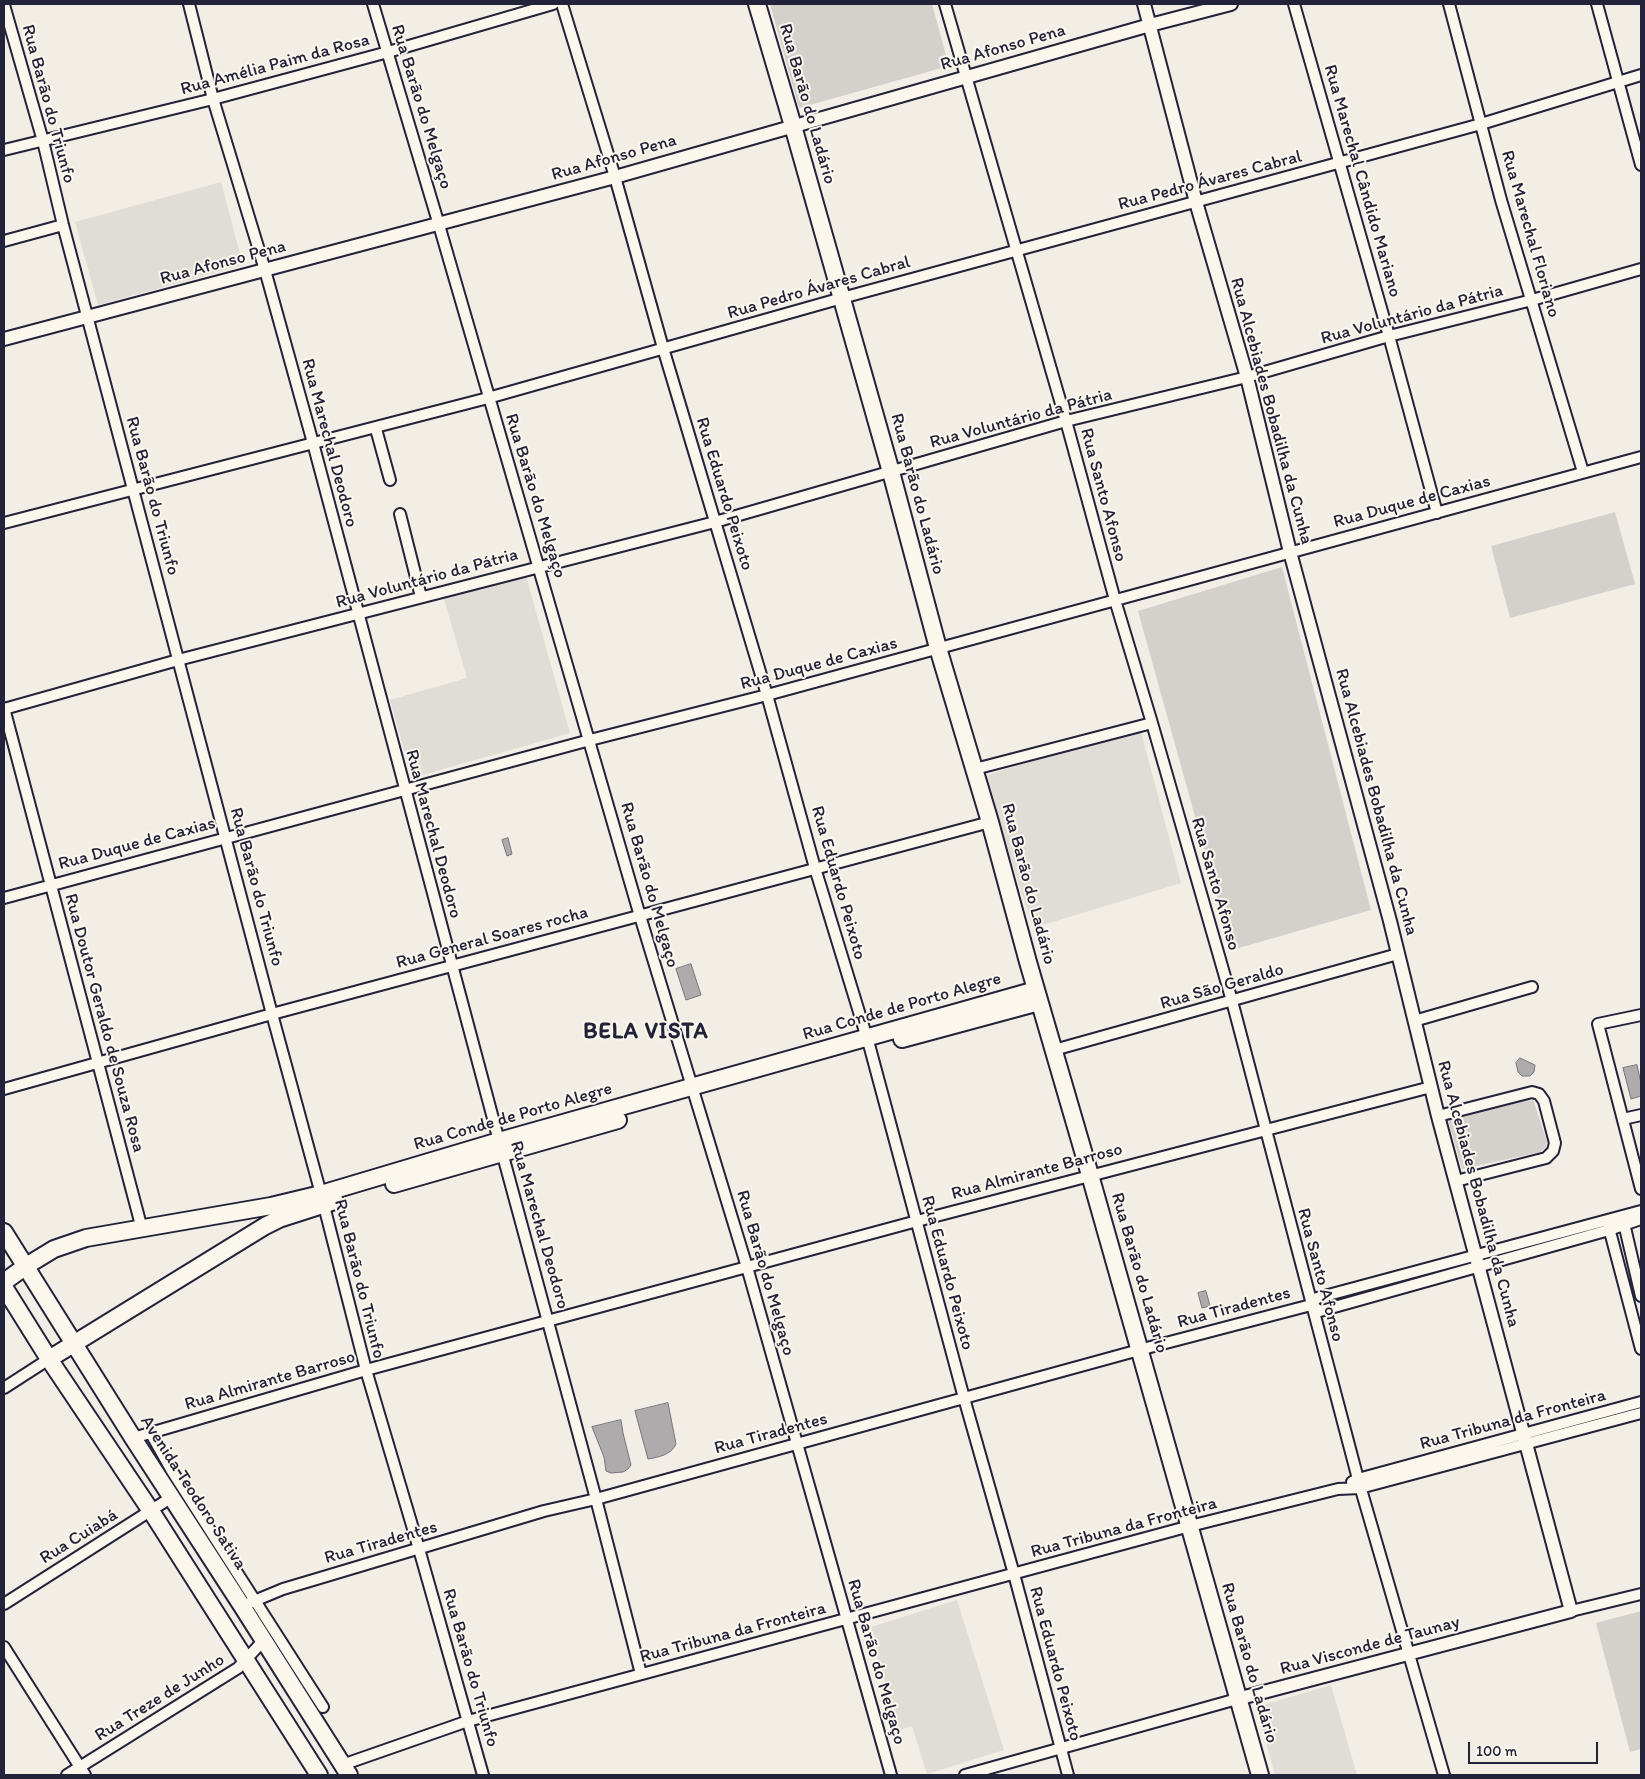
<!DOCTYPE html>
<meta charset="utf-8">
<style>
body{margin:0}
#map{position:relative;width:1645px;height:1779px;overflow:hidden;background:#f2eee5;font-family:Itim,sans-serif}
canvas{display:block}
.frame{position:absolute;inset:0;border:5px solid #22223b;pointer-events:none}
.scale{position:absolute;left:1468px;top:1742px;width:130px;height:22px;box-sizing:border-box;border:2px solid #22223b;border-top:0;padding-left:6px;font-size:15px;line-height:18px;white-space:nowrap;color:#22223b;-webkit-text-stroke:4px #fbf7ec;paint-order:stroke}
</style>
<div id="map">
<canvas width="1645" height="1779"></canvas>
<div class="frame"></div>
<div class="scale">100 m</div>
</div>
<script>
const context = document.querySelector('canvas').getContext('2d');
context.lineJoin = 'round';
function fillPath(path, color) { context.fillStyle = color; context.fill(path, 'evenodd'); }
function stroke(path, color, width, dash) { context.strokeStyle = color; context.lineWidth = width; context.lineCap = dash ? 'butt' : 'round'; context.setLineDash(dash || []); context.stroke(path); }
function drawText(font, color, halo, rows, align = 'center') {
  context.font = font + ' Itim,sans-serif'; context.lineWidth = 4; context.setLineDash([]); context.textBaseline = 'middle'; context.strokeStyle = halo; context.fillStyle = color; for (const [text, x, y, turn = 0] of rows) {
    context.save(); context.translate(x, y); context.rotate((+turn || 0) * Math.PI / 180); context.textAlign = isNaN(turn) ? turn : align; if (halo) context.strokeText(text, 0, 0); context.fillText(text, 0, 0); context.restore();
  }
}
const built = new Path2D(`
 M221 182 243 265 98 305 75 222Z
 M526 576 570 733 412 778 390 700 467 678 444 599Z
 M1140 728 1181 883 1033 928 984 776Z
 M957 1600 1004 1750 927 1774 912 1726 900 1730 868 1628Z
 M1331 1685 1357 1775H1275L1256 1707Z`);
const green = new Path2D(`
 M770 4H932L949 66 799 108Z
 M1615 512 1635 584 1510 618 1491 546Z
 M1282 567 1371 910 1232 950 1138 611Z
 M1526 1100 1535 1101 1534 1102 1547 1142 1546 1147 1540 1152 1462 1169 1448 1120Z
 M1641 1611V1749L1630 1752 1596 1623Z`);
const water = new Path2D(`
 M508 838 512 854 507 856 502 840Z
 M691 964 701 995 686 1000 676 969Z
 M1520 1058 1535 1065 1534 1072 1530 1076H1522L1518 1072 1516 1063Z
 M1637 1065 1641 1083V1096L1631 1099 1623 1068Z
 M1206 1291 1210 1306 1202 1308 1198 1293Z
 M668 1403 676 1444C671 1455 659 1457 648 1459L635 1411Z
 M621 1420 623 1433 631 1465 628 1469 623 1472 611 1473 606 1471 604 1457 592 1427Z`);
const minor = new Path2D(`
 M189 4 213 99 265 270 313 443 499 1141 596 1499 641 1674
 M373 4 439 225 640 916 747 1267 891 1775
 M562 4 615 177 663 348 767 695 815 868 870 1048 964 1398 1014 1574 1068 1775
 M945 4 1066 421 1115 600 1152 723 1232 1001 1358 1479 1444 1775
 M1294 4 1389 336 1437 513
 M1449 4 1501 200 1583 472
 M1597 4 1641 165
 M4 5 43 141 63 225 272 1014 321 1194 366 1370 419 1549 483 1775
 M4 150 213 99 388 52 553 4
 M4 241 63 225
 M376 429 390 480
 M400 514 421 597
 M4 523 488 398 842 298 1481 124 1641 75
 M4 708 142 1229
 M4 709 178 660 715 522 1066 421 1247 377 1389 336 1532 300 1641 269
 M975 769 1152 723
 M4 898 590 740 767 695 1641 457
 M1641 1015 1598 1024 1641 1189
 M1414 1021 1532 987
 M1054 1050 1398 954
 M4 1089 272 1014 990 822
 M1438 1116 1532 1092 1539 1094 1544 1101 1555 1143 1553 1151 1546 1158 1456 1181
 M1623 1119 1641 1115
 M1623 1219 1641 1296
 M1608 1224 1641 1349
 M1311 1305 1320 1311 1609 1230 1641 1219
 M4 1388 49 1359
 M150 1432 172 1471 323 1707
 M133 1438 366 1370 917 1221 1431 1087
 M1352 1482 1358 1479 1641 1402
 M4 1604 172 1497
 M242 1606 283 1589 320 1578 544 1511 596 1499 1139 1350 1311 1305 1317 1298 1641 1211
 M1571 1611 1641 1594
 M4 1647 85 1775
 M342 1765 468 1721 1190 1526 1338 1489 1360 1488 1641 1413
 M67 1775 238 1668 264 1640
 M965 1775 1237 1699`);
const tertiary = new Path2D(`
 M1144 4 1196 202 1247 377 1290 552 1390 921 1438 1116 1571 1611 1237 1699
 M4 339 615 177 1150 25 1231 4`);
const primary = new Path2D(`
 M757 4 793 126 891 472 938 648 990 822 1028 962 1090 1175 1260 1775
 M902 1039 1039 1002
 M394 1184 618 1120
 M4 1232 133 1438 242 1606 349 1775
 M4 1282 26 1266 54 1249 86 1238 271 1206 321 1194 499 1141 1036 990
 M4 1287 49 1359 151 1511 319 1775
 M49 1359 265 1226 279 1219 335 1201`);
const streetNames = [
 ["Rua Afonso Pena",1003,48,-16],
 ["Rua Amélia Paim da Rosa",275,65,-15],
 ["Rua Barão do Triunfo",48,104,75],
 ["Rua Barão do Ladário",807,104,74],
 ["Rua Barão do Melgaço",421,107,73],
 ["Rua Afonso Pena",614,158,-16],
 ["Rua Pedro Ávares Cabral",1210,181,-15],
 ["Rua Marechal Cândido Mariano",1362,181,74],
 ["Rua Marechal Floriano",1530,234,74],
 ["Rua Afonso Pena",223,263,-15],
 ["Rua Pedro Ávares Cabral",819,288,-16],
 ["Rua Voluntário da Pátria",1412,315,-15],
 ["Rua Alcebiades Bobadilha da Cunha",1271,411,75],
 ["Rua Voluntário da Pátria",1021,419,-15],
 ["Rua Marechal Deodoro",329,443,75],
 ["Rua Eduardo Peixoto",724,494,73],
 ["Rua Barão do Ladário",917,494,75],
 ["Rua Santo Afonso",1103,495,75],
 ["Rua Barão do Triunfo",152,496,75],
 ["Rua Barão do Melgaço",535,496,73],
 ["Rua Duque de Caxias",1412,502,-15],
 ["Rua Voluntário da Pátria",427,579,-15],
 ["Rua Duque de Caxias",819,664,-15],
 ["Rua Alcebiades Bobadilha da Cunha",1376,802,75],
 ["Rua Marechal Deodoro",433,834,75],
 ["Rua Duque de Caxias",137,844,-15],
 ["Rua Eduardo Peixoto",838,883,74],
 ["Rua Barão do Ladário",1028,884,75],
 ["Rua Santo Afonso",1215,884,74],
 ["Rua Barão do Melgaço",649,885,74],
 ["Rua Barão do Triunfo",256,887,75],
 ["Rua General Soares rocha",492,938,-15],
 ["Rua São Geraldo",1222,987,-16],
 ["Rua Conde de Porto Alegre",902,1007,-16],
 ["Rua Doutor Geraldo de Souza Rosa",104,1023,75],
 ["Rua Conde de Porto Alegre",513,1117,-16],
 ["Rua Almirante Barroso",1037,1172,-15],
 ["Rua Alcebiades Bobadilha da Cunha",1478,1194,75],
 ["Rua Marechal Deodoro",539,1225,74],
 ["Rua Barão do Melgaço",765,1273,74],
 ["Rua Eduardo Peixoto",947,1273,75],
 ["Rua Barão do Ladário",1139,1273,74],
 ["Rua Santo Afonso",1320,1275,75],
 ["Rua Barão do Triunfo",359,1279,76],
 ["Rua Tiradentes",1234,1308,-15],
 ["Rua Almirante Barroso",270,1381,-16],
 ["Rua Tribuna da Fronteira",1513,1420,-15],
 ["Rua Tiradentes",771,1434,-15],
 ["Avenida Teodoro Sativa",193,1493,57],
 ["Rua Tribuna da Fronteira",1124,1528,-15],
 ["Rua Cuiabá",79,1537,-32],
 ["Rua Tiradentes",381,1543,-16],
 ["Rua Tribuna da Fronteira",733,1633,-15],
 ["Rua Visconde de Taunay",1370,1646,-15],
 ["Rua Barão do Melgaço",876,1662,74],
 ["Rua Barão do Ladário",1249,1663,74],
 ["Rua Eduardo Peixoto",1055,1664,75],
 ["Rua Barão do Triunfo",470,1668,74],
 ["Rua Treze de Junho",160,1698,-32]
];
const districtNames = [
 ["BELA VISTA",646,1032]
];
fillPath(built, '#e0dcd6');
fillPath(green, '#d4d1cc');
fillPath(water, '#aeabad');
stroke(water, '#76747f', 1);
stroke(minor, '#22223b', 14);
stroke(tertiary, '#22223b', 16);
stroke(primary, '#22223b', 20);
stroke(minor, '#fbf7ec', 10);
stroke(tertiary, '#fbf7ec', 12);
stroke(primary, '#fbf7ec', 16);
drawText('18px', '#22223b', '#fbf7ec', streetNames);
context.letterSpacing = '1px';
drawText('bold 22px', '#22223b', '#fbf7ec', districtNames);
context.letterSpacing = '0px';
</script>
